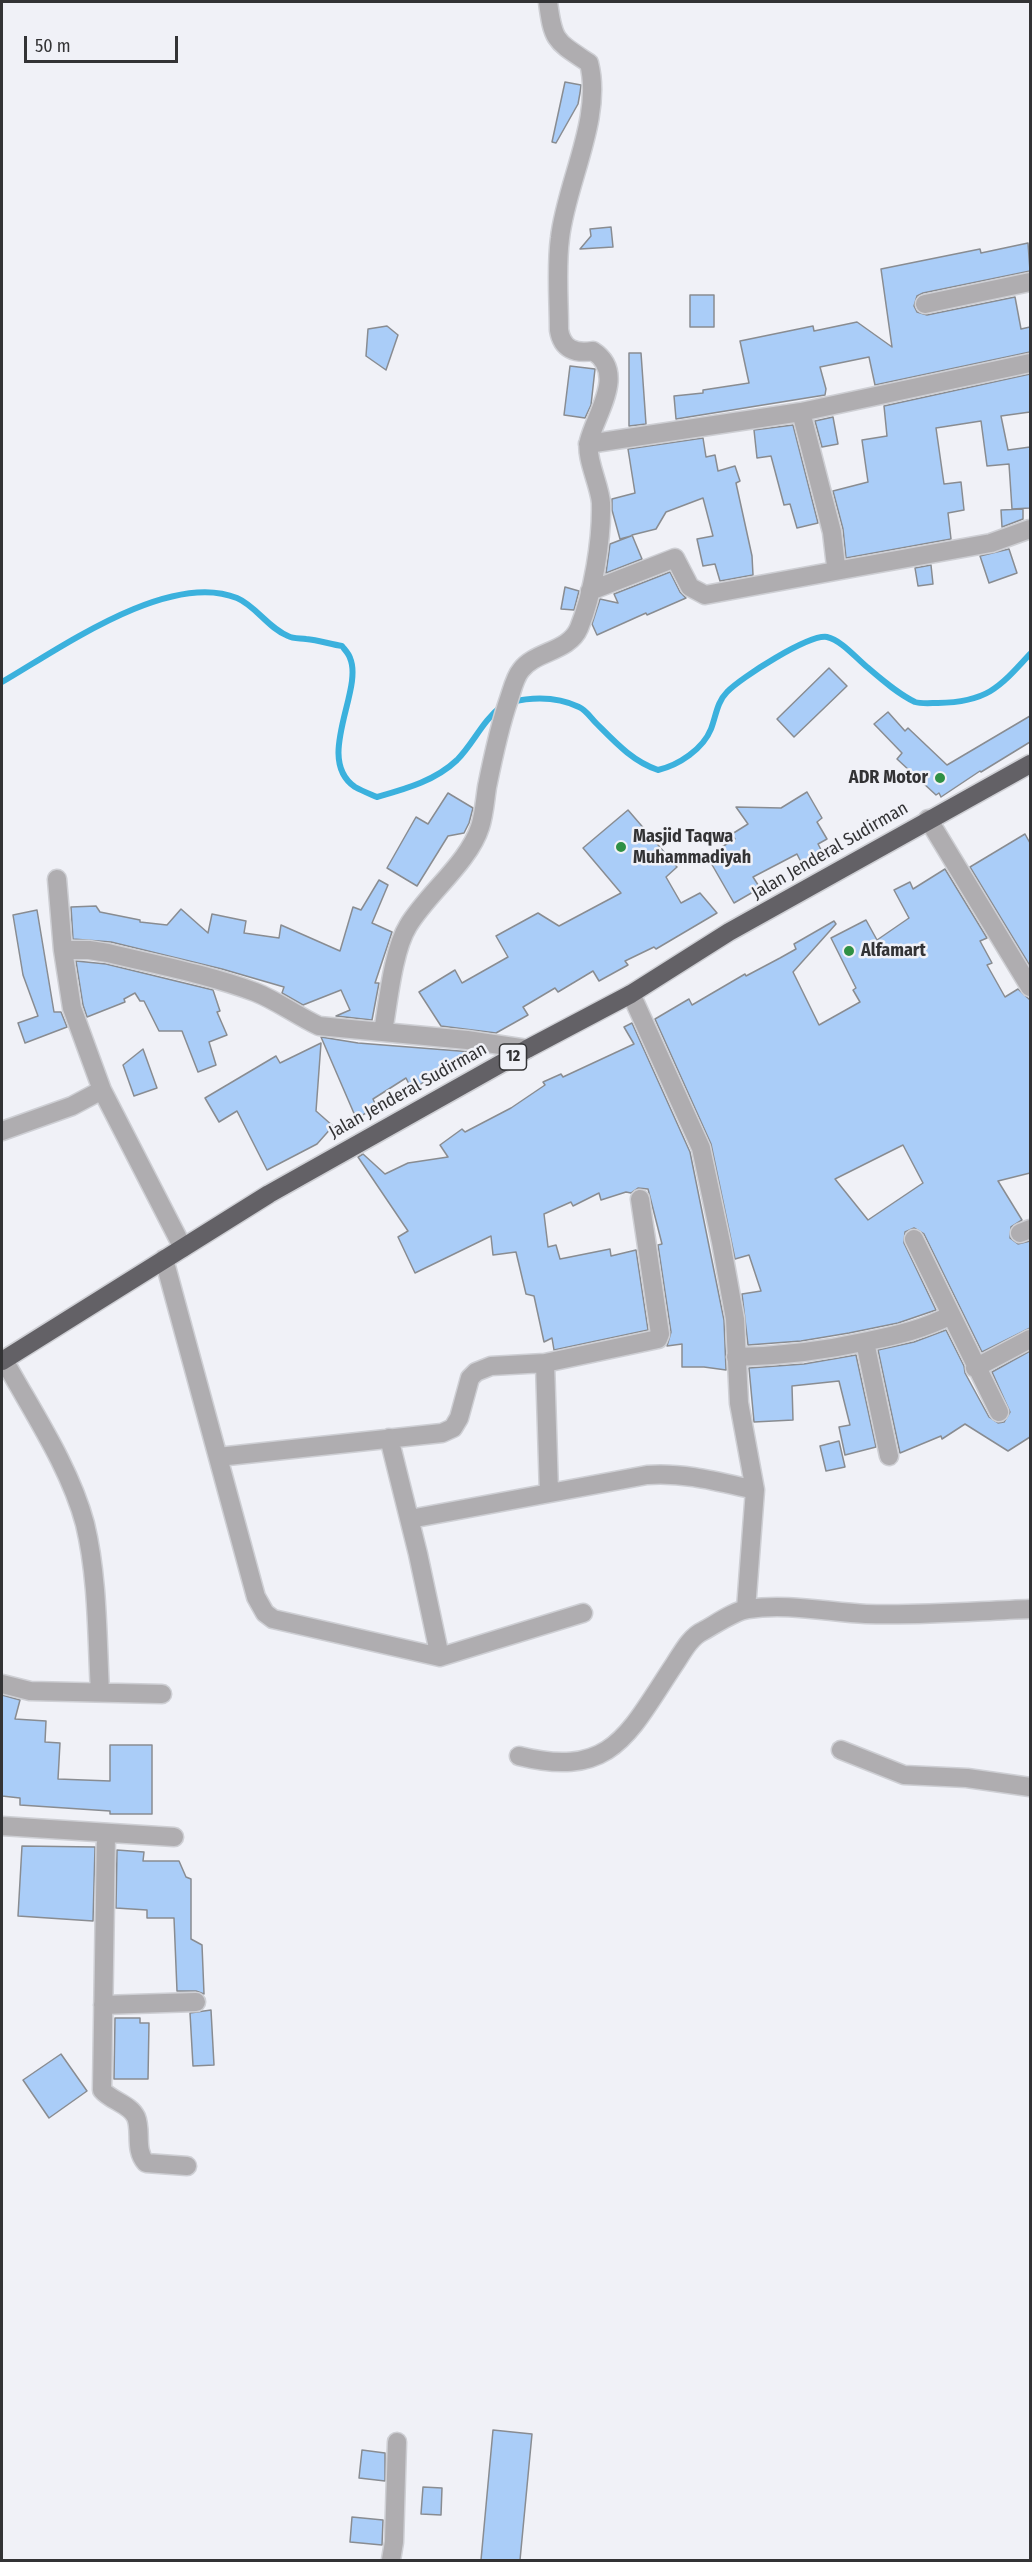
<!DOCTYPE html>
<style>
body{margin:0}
#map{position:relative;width:1032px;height:2562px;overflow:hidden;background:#f0f1f7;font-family:"Fira Sans Condensed",sans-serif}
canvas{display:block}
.frame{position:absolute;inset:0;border:3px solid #333335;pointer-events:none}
.scale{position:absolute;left:24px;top:36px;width:154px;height:27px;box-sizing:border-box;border:3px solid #333335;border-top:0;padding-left:8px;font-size:18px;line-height:21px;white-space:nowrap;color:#333335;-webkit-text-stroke:4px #f0f1f7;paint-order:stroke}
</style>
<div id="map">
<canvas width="1032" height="2562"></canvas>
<div class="frame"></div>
<div class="scale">50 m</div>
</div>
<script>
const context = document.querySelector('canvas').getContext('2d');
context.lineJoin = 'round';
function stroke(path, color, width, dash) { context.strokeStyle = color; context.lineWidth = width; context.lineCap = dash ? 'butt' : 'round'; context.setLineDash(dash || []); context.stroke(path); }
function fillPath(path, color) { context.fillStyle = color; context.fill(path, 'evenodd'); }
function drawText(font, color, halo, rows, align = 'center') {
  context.font = font + ' "Fira Sans Condensed",sans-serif'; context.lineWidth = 5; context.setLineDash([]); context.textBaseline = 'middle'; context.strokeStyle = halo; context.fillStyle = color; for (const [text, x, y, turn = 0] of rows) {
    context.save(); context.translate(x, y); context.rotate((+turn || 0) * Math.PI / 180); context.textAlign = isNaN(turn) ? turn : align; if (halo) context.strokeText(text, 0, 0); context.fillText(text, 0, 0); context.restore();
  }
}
const stream = new Path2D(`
 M2 682C59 649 169 570 237 598 256 606 268 628 288 636 293 639 301 638 306 639 318 640 330 644 342 646 345 650 349 654 350 658 364 690 314 759 355 787 362 791 370 794 377 797 405 789 435 781 457 760 474 743 482 721 502 706
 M511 702C533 697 558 697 579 707 586 710 591 718 596 723 615 742 632 761 658 770 679 765 703 749 711 729 716 716 717 702 727 692 740 678 809 634 827 637 841 640 856 658 867 667 881 679 898 694 915 702 921 704 931 703 938 703 987 702 999 688 1030 654`);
const building = new Path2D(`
 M565 82 581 85 580 93 578 104 556 143 552 142Z
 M611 227 613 247 580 249 591 236 590 229Z
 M1028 243 1030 271 923 293 917 296 914 306 917 312 927 315 1015 297 1021 329 1030 327V352L875 385 869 357 820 367 826 389 825 395 676 419 674 396 703 393V390L749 383 740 341 813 326 814 331 857 322 892 347 881 269 980 249 981 253Z
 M690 295H714V327H690Z
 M387 326 398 335 386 370 366 356 368 329Z
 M629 353H641L646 424 629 426Z
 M570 366 595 369 591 405 585 418 564 415Z
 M1030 374V412L1001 416 1008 450 1030 447V508L1012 509 1009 464 987 466 981 421 936 428 944 484 961 482 964 510 948 513 951 539 846 558 843 529 833 491 868 482 862 440 887 436 884 406Z
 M833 417 838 444 822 447 815 421Z
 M793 425 818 523 797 528 790 504 784 505 771 456 757 458 754 430Z
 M703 438 706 457 715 455 718 471 735 466 740 481 736 483 752 556 753 575 720 581 715 564 703 566 697 539 713 536 703 498 666 512 656 529 632 535 642 559 606 573 610 544 631 536 620 539 612 510V499L635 493 628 449Z
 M1023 509V519L1002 527 1001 510Z
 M1009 549 1017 573 989 583 980 556Z
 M931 565 933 584 918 586 915 568Z
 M670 572 680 592 686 598 647 615 646 613 597 635 592 624 600 599 618 603 614 594Z
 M565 587 579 591 574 610 561 609Z
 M829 668 847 686 794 737 777 719Z
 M888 712 905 731 908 728 947 765 1030 716V742L981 772 980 771 941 797 939 793 936 795 897 759 902 753 874 724Z
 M807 792 822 818 817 822 827 839 818 844 825 857 804 868 797 854 753 877 760 888 734 903 707 856 735 839 732 834 748 824 736 807 781 808Z
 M448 793 473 808 469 823 464 833 448 836 417 886 387 868 416 817 428 824Z
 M628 810 677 867 666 877 681 903 700 893 717 913 656 949 654 947 625 961 628 965 599 981 593 971 558 992 555 988 523 1007 528 1015 496 1033 441 1026 419 992 455 970 462 983 508 957 496 936 538 913 559 926 621 893 583 848Z
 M1025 834 1030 843V966L970 867Z
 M945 869 987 938 980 941 992 963 987 965 1005 997 1018 989 1030 1000V1173L998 1181 1022 1220 1011 1227 1010 1238 1018 1244 1030 1241V1328L982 1352 924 1234 914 1228 905 1232 904 1243 936 1310 898 1323 849 1333 801 1341 748 1345 742 1294 761 1291 749 1255 735 1259 711 1144 655 1019 689 999 692 1005 745 974 746 976 780 958 796 949 794 944 834 921 836 924 793 972 819 1025 860 1002 853 990 856 988 831 938 866 920 877 940 909 918 894 890 910 882 913 889ZM903 1145 923 1183 868 1220 835 1179Z
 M379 880 388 885 372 923 392 932 375 983H379L372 1020 336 1016 350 1010 341 990 303 1005 282 993 284 987 222 969 111 942 73 939 71 907 96 906 100 912 140 920V922L167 925 181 909 208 933 212 914 246 921 244 933 279 938 281 925 340 951 353 907 361 910Z
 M37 910 54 1012H61L67 1027 25 1043 18 1023 38 1016 23 975 13 915Z
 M76 961 106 964 213 990 220 1011 217 1012 227 1035 209 1042 216 1065 198 1072 182 1031H159L144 1001H140L135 993 124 999 125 1002 87 1017 83 1005Z
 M632 1023 690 1152 724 1320 726 1370 704 1367H682V1344L667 1346 671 1332 658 1245 662 1244 648 1189 638 1188 631 1193 626 1192 601 1200 599 1193 573 1206 571 1202 544 1214 548 1247 556 1245 560 1259 610 1249 611 1256 636 1250 648 1330 554 1350 552 1338 544 1342 534 1296 526 1294 516 1252 493 1255 491 1236 415 1273 398 1237 408 1231 358 1157 363 1154 385 1174 408 1163 448 1157 440 1145 462 1129 465 1132 511 1108 545 1085 543 1082 561 1074 563 1077 634 1044 624 1027Z
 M321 1037 358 1043 472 1052 436 1070 437 1073 412 1090 406 1078 373 1099 377 1108 356 1118Z
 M321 1043 316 1111 333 1126 317 1144 267 1170 237 1111 219 1122 205 1098 276 1056 280 1063Z
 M143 1049 157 1088 134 1096 123 1065Z
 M946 1330 964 1366 965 1373 989 1417 998 1423 1004 1422 1010 1412 992 1372 1030 1351V1437L1008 1451 965 1424 942 1439 941 1436 900 1453 878 1350 914 1342Z
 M856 1355 876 1447 845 1455 839 1427 850 1425 839 1381 792 1386 793 1420 754 1422 749 1368 804 1364Z
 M839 1441 845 1467 826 1471 820 1446Z
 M2 1695 20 1700 15 1719 46 1721 45 1742 60 1743 58 1779 110 1781V1745H152V1814H110V1811L20 1805V1798L2 1796Z
 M22 1846 95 1847 93 1921 18 1916Z
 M117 1850 144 1852 143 1861H179L186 1877 191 1879V1939L202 1945 204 1994 196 1991H177L174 1918H147V1910L116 1908Z
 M211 2010 214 2065 193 2066 190 2013Z
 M115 2018H140V2023H149L148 2079H114Z
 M61 2054 87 2091 49 2118 23 2080Z
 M493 2430 532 2434 520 2560H481Z
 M362 2450 385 2453V2481L359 2478Z
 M423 2487 442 2488 441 2515 421 2514Z
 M352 2517 383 2520 382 2545 350 2542Z`);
const minor = new Path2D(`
 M925 304 1030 282
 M801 412 832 532 836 566 841 570 991 543 1030 529
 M588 444 801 412 1030 363
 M590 591 675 558 690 587 705 595 841 570
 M928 819 1030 987
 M57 879 63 950 72 1008 102 1090 183 1248
 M63 950H89L108 953C157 965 207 974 255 992 278 1001 297 1016 319 1026L467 1040 527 1049
 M631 994 701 1148 721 1242 735 1319 739 1403 755 1490 746 1609
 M383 1032C388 1003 393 950 408 926 427 894 469 862 480 827 484 815 485 800 487 787 493 757 499 728 509 699 512 690 515 677 521 670 535 651 569 652 579 628 593 594 602 540 601 503 600 486 585 457 589 441 596 413 627 373 593 351 575 354 562 349 559 330 559 300 556 268 560 238 566 183 603 118 589 63 556 41 553 42 548 2
 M2 1131 72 1106 102 1090
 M1020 1233 1030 1229
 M914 1239 999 1412
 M164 1259 256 1597 265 1613 273 1619 440 1657 583 1613
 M865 1342 889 1456
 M736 1357C783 1356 823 1351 868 1341 898 1335 924 1329 951 1315
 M4 1360C32 1411 70 1467 85 1524 98 1578 97 1637 100 1692
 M545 1363 549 1493
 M975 1368 1030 1339
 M389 1438 418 1554 440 1657
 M218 1457 442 1433 453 1428 459 1418 470 1378 476 1372 491 1366 545 1363 658 1339 660 1334 640 1199
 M410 1519 647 1475C684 1472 719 1482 755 1490
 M2 1684 30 1691 162 1694
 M841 1750 904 1775 967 1778 1030 1787
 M519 1756C612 1779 628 1734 674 1665 682 1653 690 1637 703 1631 716 1624 734 1611 748 1609 787 1603 828 1612 866 1614 921 1616 976 1611 1030 1609
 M2 1826 174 1837
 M106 1833 102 2090C111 2101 130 2104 136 2117 142 2131 134 2150 146 2163L187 2166
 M103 2005 196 2002
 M391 2560 394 2542 397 2442`);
const highway = new Path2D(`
 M2 1361 269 1194 527 1049 631 994 729 932 1030 764`);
const markers = [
 [940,778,6,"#2f9044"],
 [621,847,6,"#2f9044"],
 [849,951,6,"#2f9044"]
];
const shields = [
 [513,1057,27]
];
const shieldNames = [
 ["12",513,1057]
];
const poiNames = [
 ["ADR Motor",928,778,"right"],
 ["Masjid Taqwa",633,837],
 ["Muhammadiyah",633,858],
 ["Alfamart",861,951]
];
const streetNames = [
 ["Jalan Jenderal Sudirman",830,851,-30],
 ["Jalan Jenderal Sudirman",408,1091,-29]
];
stroke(stream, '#3bb1dd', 6);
fillPath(building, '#aacdf8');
stroke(building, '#898c91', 1.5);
stroke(minor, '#cecfd4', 21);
stroke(highway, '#cecfd4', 21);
stroke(minor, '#afadb0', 18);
stroke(highway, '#636166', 18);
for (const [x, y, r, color] of markers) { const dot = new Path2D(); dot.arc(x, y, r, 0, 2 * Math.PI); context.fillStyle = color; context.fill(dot); stroke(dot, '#f0f1f7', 2); }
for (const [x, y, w] of shields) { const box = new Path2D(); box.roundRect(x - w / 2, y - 13, w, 26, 4.5); context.fillStyle = '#f0f1f7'; context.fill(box); stroke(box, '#333335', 1.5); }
drawText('bold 16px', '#333335', null, shieldNames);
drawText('bold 18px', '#333335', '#f0f1f7', poiNames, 'left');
drawText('18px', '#333335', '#f0f1f7', streetNames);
</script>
